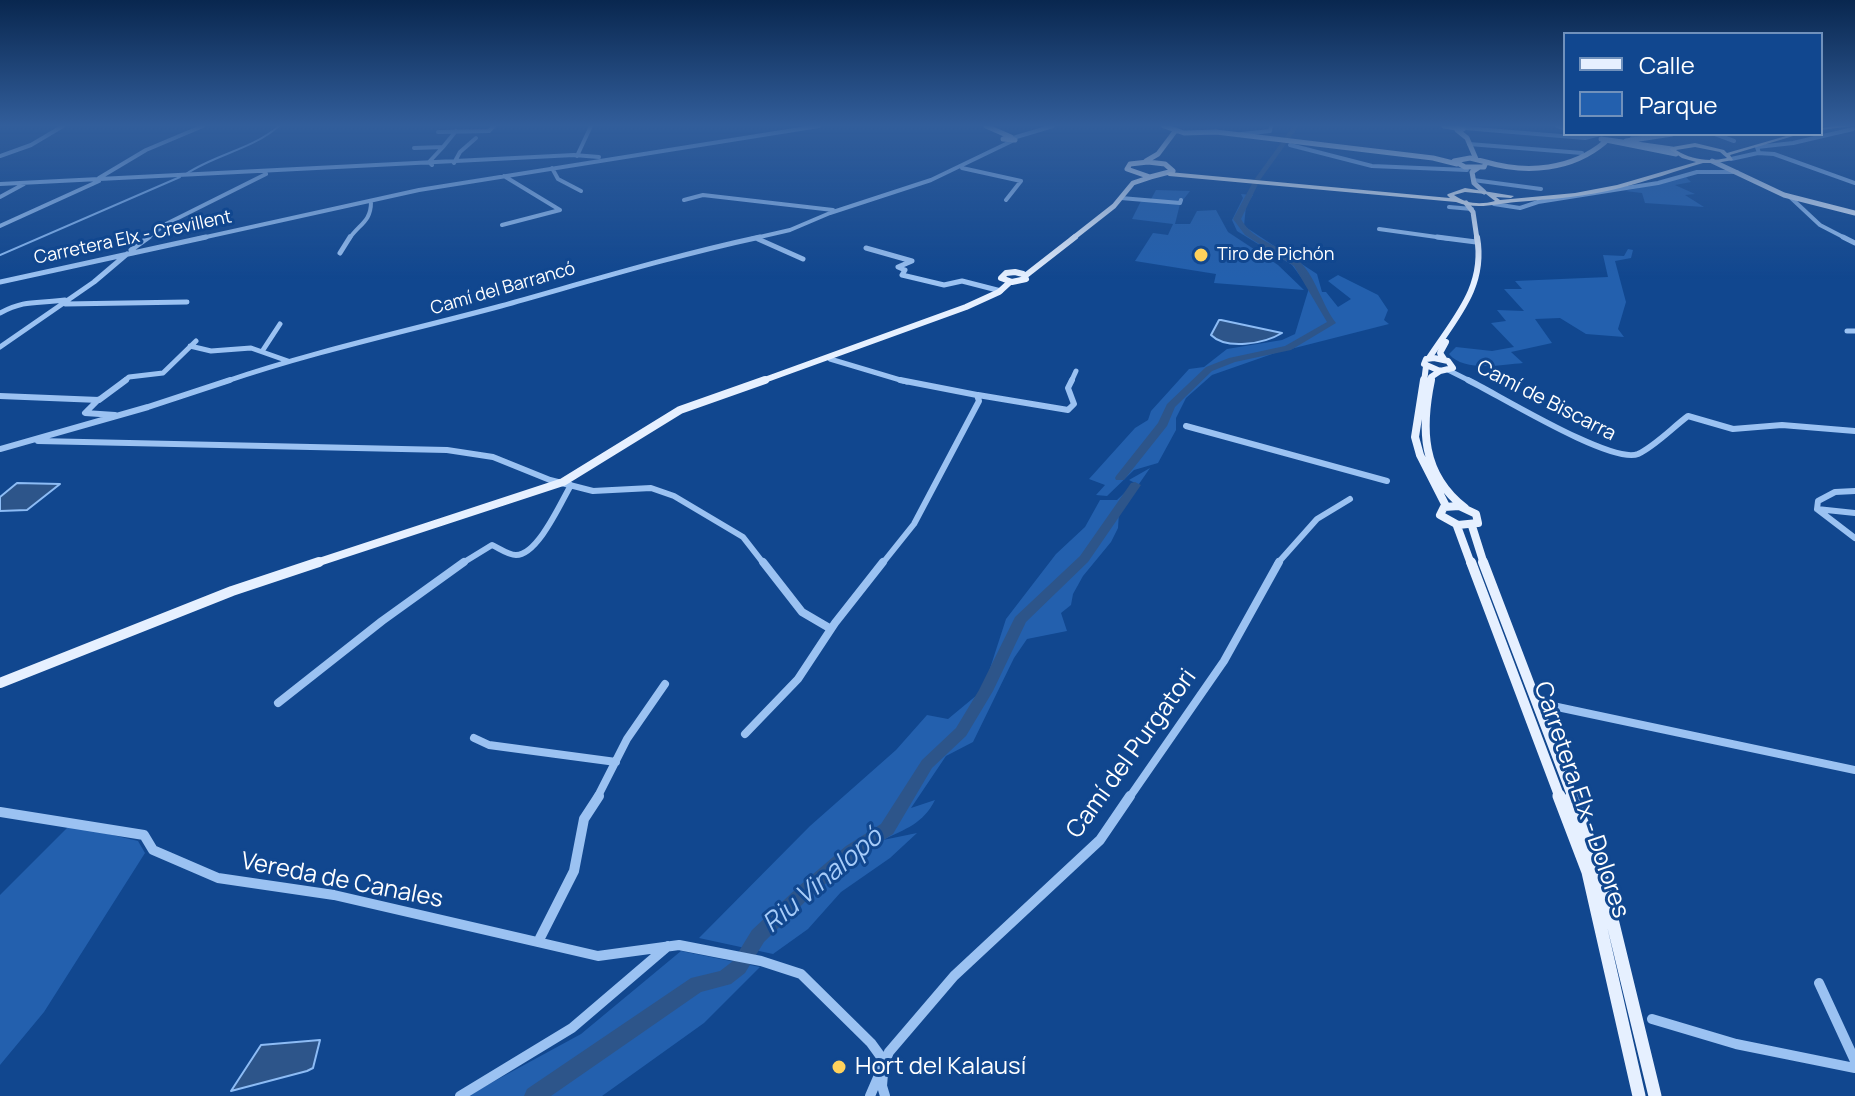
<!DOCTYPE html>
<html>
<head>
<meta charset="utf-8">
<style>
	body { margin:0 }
	#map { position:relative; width:1855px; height:1096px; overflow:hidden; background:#11478f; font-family:Manrope,sans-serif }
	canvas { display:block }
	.legend { position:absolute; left:1563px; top:32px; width:260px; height:104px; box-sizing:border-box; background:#11478f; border:2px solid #7091bc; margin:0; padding:10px 14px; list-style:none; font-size:24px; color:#fff }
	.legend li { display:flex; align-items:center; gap:16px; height:40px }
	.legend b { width:40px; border:2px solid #7091bc }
</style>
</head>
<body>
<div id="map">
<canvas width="1855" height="1096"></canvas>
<ul class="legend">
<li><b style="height:10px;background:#e6f0ff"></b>Calle</li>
<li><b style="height:22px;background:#2360ae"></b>Parque</li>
</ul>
</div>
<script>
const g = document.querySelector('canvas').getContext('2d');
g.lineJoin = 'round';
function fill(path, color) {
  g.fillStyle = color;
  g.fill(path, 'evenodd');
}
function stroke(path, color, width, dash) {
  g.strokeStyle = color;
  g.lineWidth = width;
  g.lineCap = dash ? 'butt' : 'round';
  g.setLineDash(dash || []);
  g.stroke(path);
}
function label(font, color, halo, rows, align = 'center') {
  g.font = font + ' Manrope,sans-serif';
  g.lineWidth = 6;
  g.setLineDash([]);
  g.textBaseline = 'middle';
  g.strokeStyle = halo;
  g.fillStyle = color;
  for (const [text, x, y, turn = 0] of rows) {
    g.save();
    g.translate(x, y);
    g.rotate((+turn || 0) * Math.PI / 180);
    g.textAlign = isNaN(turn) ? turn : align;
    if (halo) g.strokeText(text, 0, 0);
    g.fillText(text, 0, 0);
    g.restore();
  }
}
fill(new Path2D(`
	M1686,177L1691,182L1675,185L1695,194L1685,195L1704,207L1645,203L1642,193L1625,191Z
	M1156,190L1190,191L1180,204L1175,224H1190L1197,211L1216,210L1228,232L1278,265L1304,290L1214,283L1216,274L1135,261L1153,233L1168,235L1173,224L1132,219L1141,201H1150Z
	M1241,194L1253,195L1246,206L1244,226L1317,274L1322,292H1326L1338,307L1351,299L1328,281L1338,275L1378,295L1388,310L1384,320L1389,324L1275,353L1212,375L1186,398L1176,418V430L1158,463L1134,470L1107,496L1096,495L1105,485L1089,479L1135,428L1148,420L1151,411L1189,369L1204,367L1227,349L1282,340L1295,334L1309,288L1292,265L1237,231L1232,220L1243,198Z
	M1628,249L1633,250L1631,258L1615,261L1626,302L1618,329L1624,337L1586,334L1560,318L1535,319L1552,343L1511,352L1523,363C1502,365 1463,372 1449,354L1456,347L1492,351L1514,347L1491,323L1506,321L1497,310L1524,311L1504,289H1522L1515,281L1608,277L1603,255L1624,256Z
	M1150,468L1119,513L1118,528L1111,542L1083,576L1073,594L1071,605L1061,613L1067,631L1027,639L1014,658L973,742L946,756L911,808L935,800C923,824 905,829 883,840L917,833L890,858L841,892L808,929L773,954L699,938L810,826L896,750L927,715L948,719L983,690L1006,619L1056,554L1085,527L1100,500H1117L1135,483L1129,480Z
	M70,825L138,841L145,853L44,1012L0,1065V895Z
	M681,951L760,967L704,1023L602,1096H467L581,1034Z`), '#2360ae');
const water = new Path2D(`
	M1219,320H1221L1282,333C1264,344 1226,350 1211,335Z
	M17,483L60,484L27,510L0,511V497Z
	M320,1040L313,1068L307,1071L231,1091L261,1045Z`);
fill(water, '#2d558a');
stroke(water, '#8dbcf5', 2);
stroke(new Path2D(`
	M186,174C216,154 251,150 279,126
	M0,255L180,177`), '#8dbcf5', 2);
fill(new Path2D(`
	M1293,126H1299L1260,180L1241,219C1254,243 1283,245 1301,263C1317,280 1322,305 1336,323L1291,350L1235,362L1212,371L1175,407L1167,426L1124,480H1116L1115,478L1116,476L1158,423L1167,404L1206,367L1229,358L1285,346L1327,322L1294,266L1245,235L1233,219L1254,180Z
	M1135,482L1141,485L1088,562L1026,622L993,691L966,736L932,768L893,834L858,856L811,896L764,942L745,973L731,984L701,992L551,1096H524L527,1089L691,978L720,971L733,961L752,930L799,886L846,846L881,824L922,760L956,728L979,690L1015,617L1080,556L1131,483Z`), '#2d558a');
stroke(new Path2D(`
	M1557,126L1565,129
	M1464,128L1585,138L1600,134
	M438,132L489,131L494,126
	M1241,134L1270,131L1271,126
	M1715,134L1734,141
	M1013,138L1053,126
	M1632,138L1653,134
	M1469,144L1582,153
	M1290,145L1372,166L1467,170
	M414,148L443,147L456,131
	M1759,153L1757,147L1793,143L1853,129
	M0,156L31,145L63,126
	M577,156L591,126
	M1731,159L1758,153L1774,154L1855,183
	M454,163L460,152L476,138
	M432,165L429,162L443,147
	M552,168L558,179L581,191
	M962,168L1021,181L1006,200
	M99,178L146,150L203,126
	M1473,180L1541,189
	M0,184L574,155L599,157
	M0,197L24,184
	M1790,197L1820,225L1847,239
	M1121,198L1180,203L1181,200
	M684,200L703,195L833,210
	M1494,204L1520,208L1538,202L1658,183L1697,172H1737
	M1449,207L1472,209
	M502,225L560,210L504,176
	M0,226L99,181
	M1379,229L1451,239
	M146,239L166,224L266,174
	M197,239L419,190L819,126
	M349,239C359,224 371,222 371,202
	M751,239L790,230L830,213L931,180L1012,141`), '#9bc2f2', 4);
stroke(new Path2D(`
	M1437,237L1476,242
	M1843,237L1855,243
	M758,239L803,259
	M866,248L912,261L898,267L905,270L902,275L944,285L962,281L1001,291
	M131,250L149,237
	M340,253L350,237
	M0,282L206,237
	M65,304L187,302
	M0,313C26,299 37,304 65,300
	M1847,331H1855
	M190,346L211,351L251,348L288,361
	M0,347L94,282L127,254
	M263,350L280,324
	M830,359L907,382
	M1448,370L1472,382
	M123,382L129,377L163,373L196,341
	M224,382C315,351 408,331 501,306C587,282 672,256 760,237
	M1071,382L1076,371`), '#9bc2f2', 5);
stroke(new Path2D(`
	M1468,380C1497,394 1612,465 1638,454C1655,446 1672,428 1688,416L1733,429L1782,425L1855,431
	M978,395L1068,410L1074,404L1068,388L1072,380
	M0,396L99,400L126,380
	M98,400L85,413L115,415
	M1186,426L1387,481
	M38,441L447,450L493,457L550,480L593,491L651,488L674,496L743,537L764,564
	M0,449L148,407L230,380
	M1855,491L1835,492L1818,501L1817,509L1855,538
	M1817,509L1855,513
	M461,564L492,545C499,548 508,555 516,555C538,555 561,502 571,485
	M882,564L914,524L979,401L977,395L900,380
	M1277,564L1317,519L1350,499`), '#9bc2f2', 6);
stroke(new Path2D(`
	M763,562L802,612L831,629
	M278,703L382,621L464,562
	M1548,705L1855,770
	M745,734L798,679L835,623L883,562
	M474,738L489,745L616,762
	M597,798L627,739L665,684
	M1129,798L1224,661L1279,562`), '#9bc2f2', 8);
stroke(new Path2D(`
	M0,812L144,835L153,850L218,878L334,895L598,956L679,945L761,961L801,974L871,1043L884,1061L882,1086L885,1096
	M538,942L574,871L584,819L599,796
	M1819,983L1855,1061
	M1652,1019L1736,1044L1855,1068
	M460,1096L572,1028L668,946
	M870,1096L889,1052L954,976L1100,840L1130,796`), '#9bc2f2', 10);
stroke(new Path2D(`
	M986,126L1011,137
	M1164,126L1184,133L1216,132L1433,158L1457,164
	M1444,126L1463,129
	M1457,130L1467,138L1476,159
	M1007,137L1015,140L1003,139Z
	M1626,141L1672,134
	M1672,149L1601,139L1676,154
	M1470,158L1486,162L1484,167H1465L1454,161Z
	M1146,161L1158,154L1176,130
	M1712,161L1784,195L1855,213
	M1148,162L1165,164L1173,171L1150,177L1127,169L1130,164Z
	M1486,162C1527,174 1572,170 1605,142
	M1478,168L1472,172L1474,183L1484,192
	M1466,203L1473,212L1477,239
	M1072,239L1114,206L1133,183L1151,177`), '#e6f0ff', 5);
stroke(new Path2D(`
	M1015,272L1023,274L1026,279L1012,282L1001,278L1006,273Z
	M1025,276L1075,237
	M1429,358C1455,318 1486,287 1477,237
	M1434,358L1448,361L1453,368L1440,371L1424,364L1426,359Z
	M1444,359L1440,353L1446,342
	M759,382L966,307L999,292L1010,282
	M1424,382L1426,366
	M1430,382L1431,377L1440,371`), '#e6f0ff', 6);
stroke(new Path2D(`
	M1424,380L1415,437L1420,455L1446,506
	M1431,380C1421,428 1421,474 1465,508
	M1459,506L1476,514L1478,523L1458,525L1440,515L1444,507Z
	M1457,526L1471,564
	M1472,526L1484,564
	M313,564L563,482L680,410L765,380`), '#e6f0ff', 8);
stroke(new Path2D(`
	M1471,562L1560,798
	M1483,562L1573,798
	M0,683L232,591L319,562`), '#e6f0ff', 10);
stroke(new Path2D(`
	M1559,796L1588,872L1639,1096
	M1572,796L1600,870L1655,1096`), '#e6f0ff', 13);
fill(new Path2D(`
	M1835,126H1852L1821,130V128Z
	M1793,134H1800L1730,155L1733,160L1716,163H1703C1676,171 1648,181 1620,188C1586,197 1551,199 1516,202C1495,204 1477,210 1456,202L1169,176L1166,174L1169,172L1450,198L1447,195L1448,194L1465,188L1514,196L1511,198L1496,197L1500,200L1575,193L1617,185L1696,162L1682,158L1669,149L1672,147L1695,143L1724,150L1727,153ZM1695,147L1720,152L1727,158C1709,162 1692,160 1676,150ZM1465,192L1486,194L1495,201C1480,205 1467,204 1454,195Z`), '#fff');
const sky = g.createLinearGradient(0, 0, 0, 279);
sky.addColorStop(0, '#09274f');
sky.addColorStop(0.45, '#325e9b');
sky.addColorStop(1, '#325e9b00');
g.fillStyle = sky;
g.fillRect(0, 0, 1855, 279);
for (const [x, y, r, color] of [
	[1201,255,8,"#ffd25c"],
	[839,1067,8,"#ffd25c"]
]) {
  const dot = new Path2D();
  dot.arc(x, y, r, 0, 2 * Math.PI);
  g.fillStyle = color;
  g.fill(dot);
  stroke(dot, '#11478f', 3);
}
label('18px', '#fff', '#11478f', [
	["Carretera Elx - Crevillent",133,238,-12],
	["Camí del Barrancó",503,289,-16]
]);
label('18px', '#fff', '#11478f', [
	["Tiro de Pichón",1217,255]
], 'left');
label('20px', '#fff', '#11478f', [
	["Camí de Biscarra",1546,401,27]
]);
label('24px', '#fff', '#11478f', [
	["Camí del Purgatori",1132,754,-54],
	["Carretera Elx - Dolores",1581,800,71],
	["Vereda de Canales",342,881,11]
]);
label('24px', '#fff', '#11478f', [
	["Hort del Kalausí",855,1067]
], 'left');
label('italic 26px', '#a7ccf9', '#11478f', [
	["Riu Vinalopó",823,881,-40]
]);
</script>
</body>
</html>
